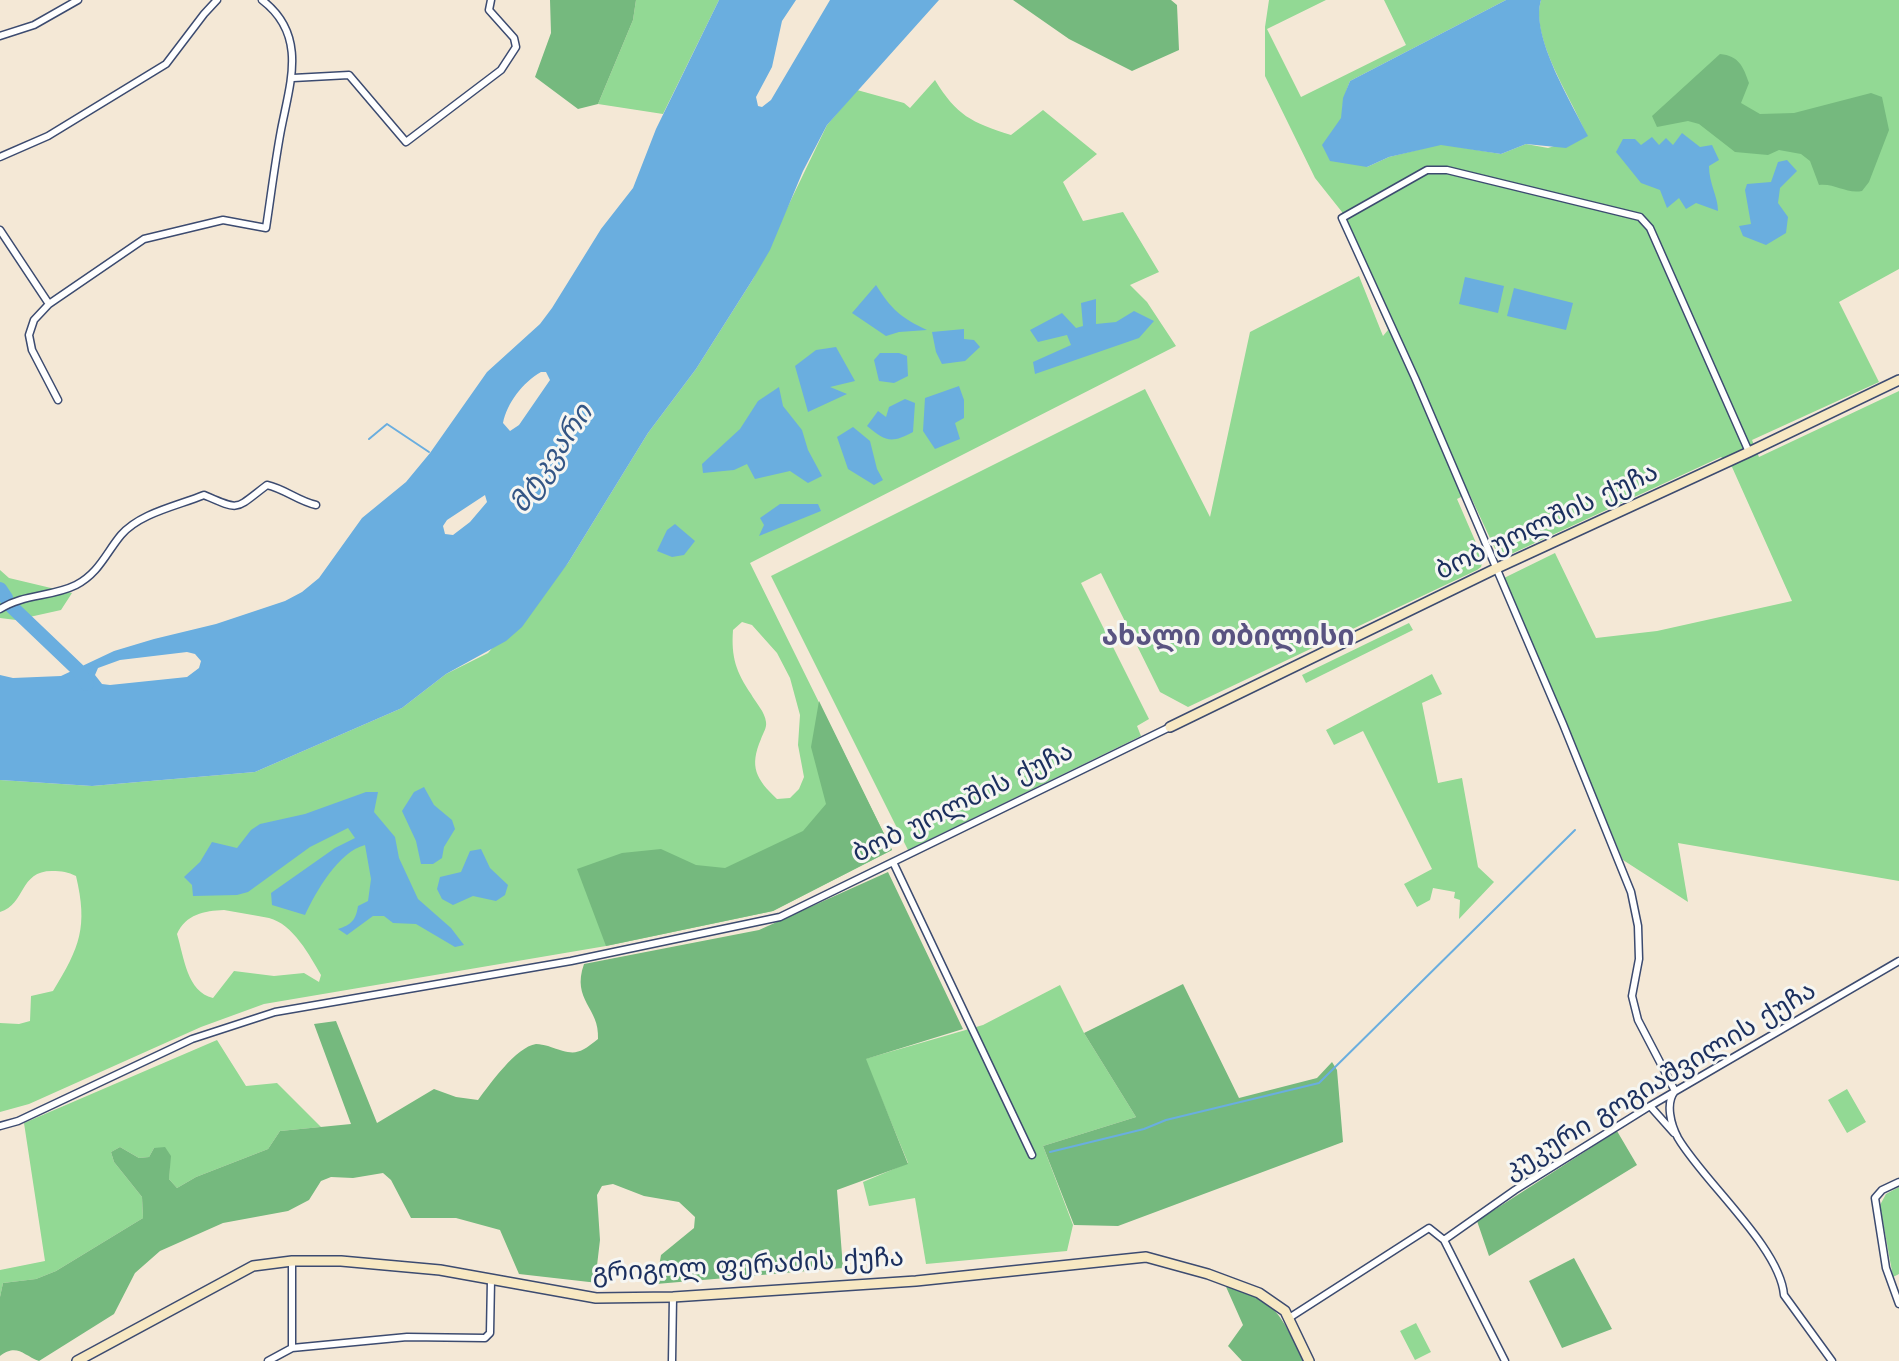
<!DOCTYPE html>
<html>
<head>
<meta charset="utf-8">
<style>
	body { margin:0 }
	canvas { display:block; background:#f4e8d6 }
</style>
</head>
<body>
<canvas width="1899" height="1361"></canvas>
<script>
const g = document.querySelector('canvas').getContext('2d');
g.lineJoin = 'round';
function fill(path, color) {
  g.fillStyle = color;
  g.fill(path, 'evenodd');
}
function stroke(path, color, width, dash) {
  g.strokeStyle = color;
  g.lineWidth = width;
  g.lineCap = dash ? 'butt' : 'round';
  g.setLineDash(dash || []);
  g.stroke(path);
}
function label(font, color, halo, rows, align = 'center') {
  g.font = font + ' "Comic Neue","Noto Sans Georgian",sans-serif';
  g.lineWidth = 6;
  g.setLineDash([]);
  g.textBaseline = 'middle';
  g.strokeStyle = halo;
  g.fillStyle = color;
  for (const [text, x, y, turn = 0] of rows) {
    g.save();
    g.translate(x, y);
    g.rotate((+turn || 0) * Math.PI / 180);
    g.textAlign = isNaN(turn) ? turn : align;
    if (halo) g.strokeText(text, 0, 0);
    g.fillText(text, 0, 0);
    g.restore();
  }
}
fill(new Path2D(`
	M636,0H719L663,114L598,104L633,20Z
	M1269,0H1326L1267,29L1301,97L1406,45L1384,0H1506L1350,81C1333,123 1347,131 1367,167L1389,157L1441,144L1501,154L1526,144L1548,148L1587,136C1574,102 1529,37 1541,0H1899V269L1839,302L1879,382L1752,440L1759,457L1899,391V881L1678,843L1688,902L1623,860L1504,578L1555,553L1596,638L1657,631L1792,601L1732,467L1721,457L1509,555L1496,551L1469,493L1457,499L1483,559L1481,567L1477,570L1188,707L1160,692L1101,573L1081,583L1149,719L1137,726L1141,736L908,850L771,576L1145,389L1210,517L1250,332L1359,276L1383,336L1388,330L1344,228L1342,212L1315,178L1265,76V27Z
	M935,80C957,116 971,122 1011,135L1043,110L1097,154L1063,182L1083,221L1123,212L1159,272L1130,285L1147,302L1176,346L750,563L892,850L773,911L606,946L264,1004L201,1027L29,1104L0,1112V1023L19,1024L30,1021L31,996L53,991C80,947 88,927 76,876C68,872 62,871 52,871C19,871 26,904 0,912V780L92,786L255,772L402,708L446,674L488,653L568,563L648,433L696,369L753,279L827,125L857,90L904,103L910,108ZM742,622L752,625L777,653L790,678L800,715L798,745L804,777L799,789L790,798L777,799C756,779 749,767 761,739C763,733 767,728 766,722C765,712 756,703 751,694C736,672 731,657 733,630ZM224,910C239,913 255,915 269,918C293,924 310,956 321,975L319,982L304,973L274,976L234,971L213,998C187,992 184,957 177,934C186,914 204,911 224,910Z
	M0,570L9,578L72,593L61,610L16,620L0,618Z
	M1409,623L1413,630L1306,683L1302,675Z
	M1432,674L1442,694L1422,703L1438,783L1462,778L1478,867L1494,882L1459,919L1460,900L1454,898L1455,892L1433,888L1430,900L1417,907L1404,884L1432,869L1363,731L1334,745L1326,730Z
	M1060,985L1084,1033L1136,1117L1043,1146L1073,1225L1067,1251L926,1264L915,1198L869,1206L863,1182L908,1163L865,1059L983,1025Z
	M217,1040L246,1086L277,1083L321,1127L280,1131L268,1149L196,1177L177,1188L169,1179L170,1156L154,1148L149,1157L139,1158L120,1147L111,1152L114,1162L142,1197L143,1218L56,1271L36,1279L3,1283L0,1297V1270L45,1261L24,1123Z
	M1847,1089L1866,1122L1847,1133L1828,1100Z
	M1899,1187V1274L1893,1277L1880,1205L1886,1194Z
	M1416,1323L1431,1352L1415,1360L1400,1331Z`), '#92d994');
fill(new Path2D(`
	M550,0H636L633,20L598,104L578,109L535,77L551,33Z
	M1013,0H1171L1177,5L1179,50L1132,71L1069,39Z
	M1720,54C1739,56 1743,66 1749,83L1741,103L1760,114L1794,113L1871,93L1882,97L1889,130L1869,182L1862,191C1846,194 1835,183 1819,185L1810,161L1801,154L1779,150L1768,155L1735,152L1699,124L1688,121L1657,127L1652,116Z
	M819,701L892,850L773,911L606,946L577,869L622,853L661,849L696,865L725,868L803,831L826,804L811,747Z
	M888,872L963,1029L866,1059L908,1164L837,1190L843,1268L656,1284L661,1255L694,1228L695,1217L679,1202L644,1196L613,1184L602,1186L597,1195L600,1240L596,1274L598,1283L519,1274L500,1230L456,1218H411L391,1180L383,1173L353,1178L331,1177L321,1181L309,1200L288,1211L223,1223L160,1251L135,1273L114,1314L39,1361C23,1355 17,1343 0,1356V1297L3,1283L36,1279L56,1271L143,1218L142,1197L114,1162L111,1152L120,1147L139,1158L149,1157L154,1148L165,1147L171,1156L169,1179L177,1188L196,1177L268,1149L280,1131L351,1124L314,1024L336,1021L377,1123L434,1089L456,1097L478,1100C490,1084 516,1047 536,1044C541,1044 543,1045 548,1046C574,1055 577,1056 598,1039C600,1007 571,1001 584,964L759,930Z
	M1183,984L1239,1098L1317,1078L1332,1062L1337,1070L1343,1142L1118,1226L1074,1225L1043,1146L1136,1117L1084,1033Z
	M1617,1131L1637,1165L1489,1256L1477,1221Z
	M1574,1258L1612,1329L1562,1348L1529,1281Z
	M1223,1280C1276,1305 1279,1308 1303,1361H1242L1228,1346L1243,1325Z`), '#75b97e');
fill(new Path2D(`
	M719,0H796L782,21L772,67L756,97L758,106L762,107L771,100L830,0H939L827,125L803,171L770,250L753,279L696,369L648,433L568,563L522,627L506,641L446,674L402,708L255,772L92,786L0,780V675L13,678L61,676L114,651L154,639L216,624L285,601L302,592L319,578L362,518L406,482L430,453L487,372L540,324L552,308L601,229L633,188L656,129ZM541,372H546L550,380L519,425L510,431L503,423C507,403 523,382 541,372ZM485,495L487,502L470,522L453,535L445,534L443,526L447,520ZM187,652L195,654L201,661L199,668L187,677L110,685L102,684L95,675L98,668L120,660Z
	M1506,0H1541C1530,36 1572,103 1588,136L1566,148L1526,144L1501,154L1441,145L1389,157L1367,167L1330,161L1322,145L1341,118L1343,98L1350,81Z
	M1682,133L1700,147L1712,145L1719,160L1709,166C1709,184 1718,196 1718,211L1696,203L1686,209L1679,198L1667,208L1660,190L1641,183L1616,152L1623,139H1635L1641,145L1652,137L1659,145L1666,138L1673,145Z
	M1787,160L1797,171L1780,188L1778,203L1788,217L1786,233L1766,245L1743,236L1739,226L1751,224L1745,190L1747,184L1771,182L1778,162Z
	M1465,277L1504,286L1498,313L1459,304Z
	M876,285C891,309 901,318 927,330L899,332L886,336L852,313Z
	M1514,288L1573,303L1566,330L1507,316Z
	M1096,299V324L1116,322L1134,311L1154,321L1139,338L1035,374L1033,362L1071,345L1067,335L1038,342L1030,330L1062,313L1076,328L1083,326L1081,303Z
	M964,329V339L974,340L980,347L965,361L942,364L936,352L932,332Z
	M836,347L855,381L830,387L847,394L808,412L795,366L816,350Z
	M880,353H899L907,356L908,376L894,383L879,381L874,360Z
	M959,386L964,400V418L955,423L960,439L935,449L923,431L925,398Z
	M779,387L783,406L802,430L808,450L822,476L808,483L790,471L755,479L747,464L734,470L703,473L702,464L740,429L758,401Z
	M905,399L915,403L913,432C891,444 885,441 867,426L878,411L886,417L889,407Z
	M853,427L870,441L877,469L883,480L874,485L848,469L837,437Z
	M780,504H818L821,511L759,536L764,525L760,518Z
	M675,524L695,541L684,555L672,557L657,551L667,530Z
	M424,787L434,805L452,820L455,829L444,847L442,858L433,864H421L416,841L402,811L414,792Z
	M366,792H378L374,812L395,837L399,858L418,899L451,928L464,945L455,947L416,924L393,923L384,916H373L347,935L338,929C351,925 356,920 358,906L368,901L371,879L365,845C338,852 316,892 305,915L272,905L271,893L335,848L355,838L348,828L310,847L248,892L237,895L193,896L192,885L184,877L200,862L212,842L237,848L251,830L260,824L305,814Z
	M481,849L490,868L508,885L505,895L496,901L473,896L453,905L442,899L437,889L440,877L461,872L470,851Z`), '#6aaedf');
stroke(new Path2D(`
	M369,439L387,424L429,452
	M1050,1152L1144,1129L1166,1120L1319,1083L1575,830`), '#6aaedf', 2);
stroke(new Path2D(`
	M0,589L6,598
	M12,607L77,669L87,684`), '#6aaedf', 14);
const street = new Path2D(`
	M0,36L34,25L78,0
	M293,78L349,75L406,142L501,70L516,47L514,38L489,10L491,0
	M0,157L48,136L166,64L204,14L217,0
	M0,230L49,304
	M58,400L32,350L29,335L34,320L49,304L144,239L223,220L266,228C271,195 275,162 281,130C290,83 308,35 262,0
	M1749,452L1650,228L1640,217L1447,170H1427L1342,218L1415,378L1563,724L1631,892L1638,926L1639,959L1632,996L1638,1020L1675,1091C1665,1103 1671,1125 1678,1138C1703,1181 1780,1247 1784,1295L1832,1361
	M0,609C23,594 52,597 76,585C99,573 106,553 121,535C140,513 177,506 204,495C241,511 234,510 267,485C285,489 298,501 316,505
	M893,862L1032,1155
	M1650,1106L1674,1133
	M0,1126L18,1121L192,1039L275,1012L571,961L780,917L1170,727
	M1899,1182L1882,1190L1875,1198L1886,1268L1899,1304
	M1444,1240L1515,1190L1650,1106L1899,961
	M1289,1318L1429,1228L1444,1240L1505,1361
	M292,1348L407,1337L485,1338L490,1333L491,1280
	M268,1361L292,1348V1261
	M672,1361L673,1297`);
const secondary = new Path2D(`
	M1170,727L1495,569L1749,452L1899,380
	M77,1361L253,1266L292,1261H341L440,1270L596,1298L673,1297L916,1281L1146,1257L1208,1274L1259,1293L1285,1311L1309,1361`);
stroke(street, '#3c4b70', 9);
stroke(secondary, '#3c4b70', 12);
stroke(street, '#fff', 6);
stroke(secondary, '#f7e8c3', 9);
label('26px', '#1b2f5e', '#f6f6f2', [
	["ბობ უოლშის ქუჩა",1547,522,-25],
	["ბობ უოლშის ქუჩა",963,803,-26],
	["კუკური გოგიაშვილის ქუჩა",1660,1081,-31],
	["გრიგოლ ფერაძის ქუჩა",748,1266,-3]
]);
label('italic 28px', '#335585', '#f6f6f2', [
	["მტკვარი",552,459,-56]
]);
label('bold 28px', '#595381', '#f6f6f2', [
	["ახალი თბილისი",1228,637]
]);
</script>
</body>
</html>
